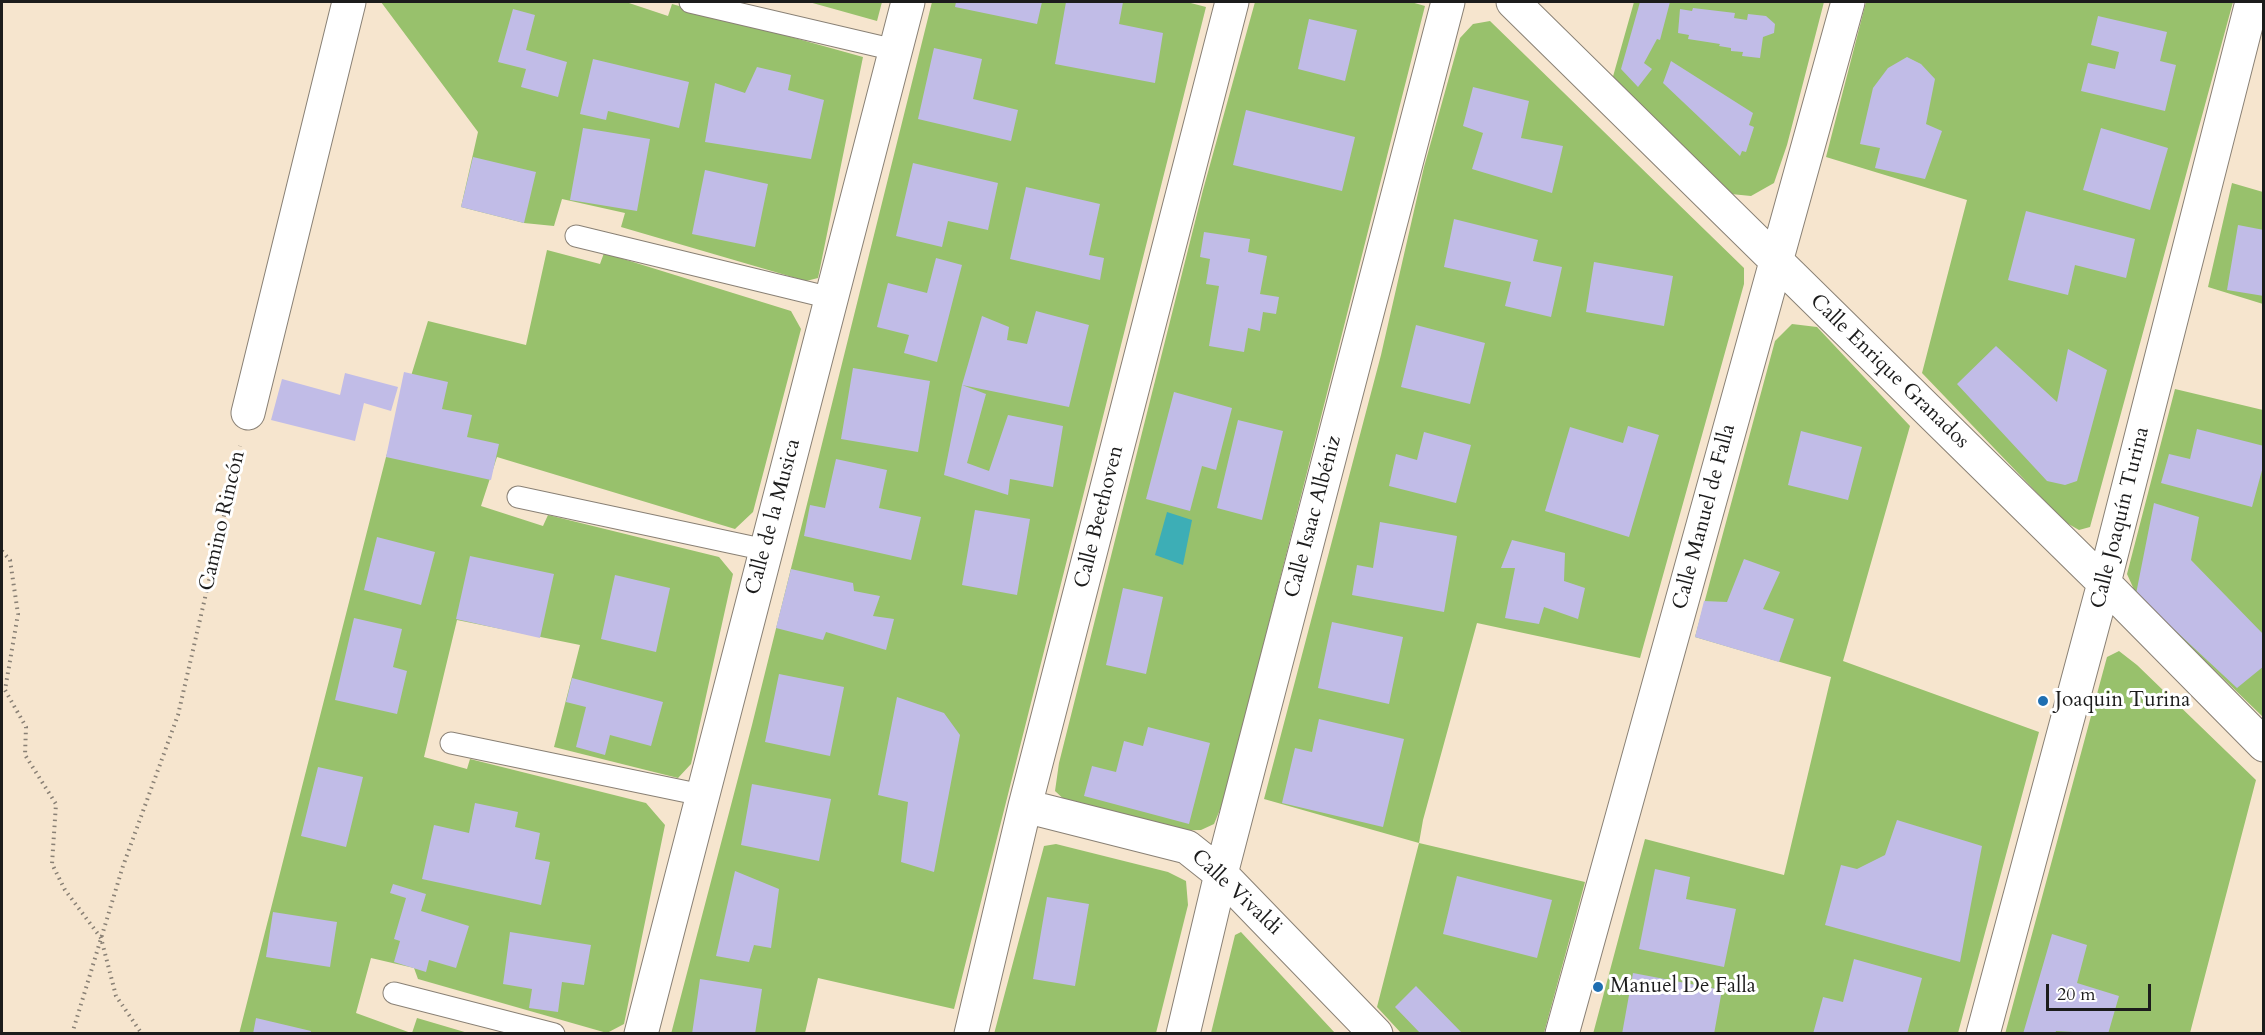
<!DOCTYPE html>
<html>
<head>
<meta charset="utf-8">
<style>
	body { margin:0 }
	#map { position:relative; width:2265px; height:1035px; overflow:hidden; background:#f6e5ce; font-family:Cardo,serif }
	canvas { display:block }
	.frame { position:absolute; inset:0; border:3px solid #1c1c1c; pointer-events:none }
	.scale { position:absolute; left:2046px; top:984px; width:105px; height:27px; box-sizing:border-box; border:3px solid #1c1c1c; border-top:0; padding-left:8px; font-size:18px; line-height:21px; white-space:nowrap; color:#1c1c1c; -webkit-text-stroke:4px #fff; paint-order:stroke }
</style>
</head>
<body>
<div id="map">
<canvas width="2265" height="1035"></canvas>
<div class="frame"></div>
<div class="scale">20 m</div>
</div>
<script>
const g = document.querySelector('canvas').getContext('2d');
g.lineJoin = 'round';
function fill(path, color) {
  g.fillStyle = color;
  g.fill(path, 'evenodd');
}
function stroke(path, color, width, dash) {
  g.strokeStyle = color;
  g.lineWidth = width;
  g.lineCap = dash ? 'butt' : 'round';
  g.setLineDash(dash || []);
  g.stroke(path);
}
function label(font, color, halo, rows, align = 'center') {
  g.font = font + ' Cardo,serif';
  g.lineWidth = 6;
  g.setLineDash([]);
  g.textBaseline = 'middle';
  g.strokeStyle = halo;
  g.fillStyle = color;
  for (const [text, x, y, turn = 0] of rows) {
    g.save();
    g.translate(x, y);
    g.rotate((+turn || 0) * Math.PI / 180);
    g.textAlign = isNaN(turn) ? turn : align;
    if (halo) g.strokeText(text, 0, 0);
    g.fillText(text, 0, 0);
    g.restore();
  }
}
fill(new Path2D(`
	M381,2H626L668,16L672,4L863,57L818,278L806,281L621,227L625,213L562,199L554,226L524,223L461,207L478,132Z
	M809,2H882L877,21Z
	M932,2H1187L1206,7L954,1009L818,978L805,1033L671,1034L752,725Z
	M1255,2H1411L1425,6L1224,800L1214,824L1201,830L1164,831L1068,803L1055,791L1059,763L1203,190Z
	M1634,2H1824L1787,145L1774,183L1751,196L1731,194L1612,80Z
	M1866,2H2233L2090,527L2079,530L2065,522L1922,373L1967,200L1826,157Z
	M1490,21L1744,268V284L1640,658L1477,623L1423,820L1419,843L1585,882L1544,1033H1401L1377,1007L1419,843L1264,799L1381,355L1424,167L1460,38L1473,24Z
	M2232,183L2263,192V304L2208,287Z
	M547,250L600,264L604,253L791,311L801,329L753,512L735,529L497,457L481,506L543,526L548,515L719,557L733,574L691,764L678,778L554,747L580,645L457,620L424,757L467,769L470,759L646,803L665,825L624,1024L607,1033L418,979L414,968L371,958L356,1013L411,1033L239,1034L386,457L428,321L526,345Z
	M1792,324L1817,327L1910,426L1843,661L2039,732L1958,1033L1593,1034L1645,839L1784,875L1831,677L1695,637L1775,341Z
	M2175,389L2263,410V717L2136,594L2127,574Z
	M2119,651L2137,665L2256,780L2190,1033L2005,1034L2107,657Z
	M1056,844L1168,872L1186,881L1188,905L1156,1033L994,1034L1044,846Z
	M1241,932L1335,1033H1211L1235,935Z
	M417,1018L468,1033H412Z`), '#98c16c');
fill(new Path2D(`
	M1167,512L1192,520L1183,565L1155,555Z`), '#3daeb6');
fill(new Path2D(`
	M956,2H1042L1037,24L955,7Z
	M1066,2H1123L1119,24L1163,33L1155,83L1055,64Z
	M1640,2H1670L1660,40L1657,39L1644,63L1652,69L1638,87L1621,69Z
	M1693,8L1735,13L1734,18L1747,20L1748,14L1766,16L1775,24L1774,33L1763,37L1760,58L1742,56L1743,52L1731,51V48L1719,46L1720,44L1688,39L1689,35L1678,33L1680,9L1692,11Z
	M513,9L535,15L526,50L567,62L558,97L521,87L526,69L498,62Z
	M2098,16L2167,32L2160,61L2176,65L2165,111L2081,91L2088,63L2115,69L2119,52L2091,45Z
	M1309,19L1357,30L1345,81L1298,69Z
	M934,48L982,59L973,99L1018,110L1011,141L918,119Z
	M1907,57L1921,64L1935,79L1926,124L1942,131L1925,179L1875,168L1880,148L1860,144L1873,88L1888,68Z
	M593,59L689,82L679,128L608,111L606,120L580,114Z
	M1671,61L1753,113L1749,125L1754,127L1746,152L1742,151L1740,156L1663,83Z
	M757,67L791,75L788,90L824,100L811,159L705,142L715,83L745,93Z
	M1473,87L1529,101L1521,138L1563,146L1552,193L1472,169L1483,133L1463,126Z
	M1246,110L1355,137L1342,191L1233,165Z
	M583,128L650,139L637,211L570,200Z
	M2101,128L2168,148L2150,210L2083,190Z
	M473,157L536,172L524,223L461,207Z
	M913,163L998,183L988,230L948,221L942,247L896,236Z
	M705,170L768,184L755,247L692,234Z
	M1026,187L1100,204L1089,255L1104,258L1100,280L1010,259Z
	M2026,211L2135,239L2126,278L2075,265L2068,295L2008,280Z
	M1454,219L1538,240L1533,261L1562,267L1551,317L1505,306L1511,282L1444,267Z
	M2238,225L2264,230V296L2227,290Z
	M1204,232L1250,239L1248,252L1267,256L1260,294L1279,297L1276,314L1263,312L1260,331L1248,328L1244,352L1209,346L1219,286L1206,284L1210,259L1200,257Z
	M936,258L962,265L937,362L904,353L909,335L877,327L888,283L927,293Z
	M1594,262L1673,276L1664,326L1586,312Z
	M1036,311L1089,325L1069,407L962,385L982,316L1009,327L1007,340L1027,344Z
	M1416,325L1485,343L1470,404L1401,387Z
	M1996,346L2057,402L2068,349L2107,370L2077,481L2065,485L2047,481L1957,384Z
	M853,368L930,381L918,452L841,439Z
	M404,372L448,382L442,409L472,415L467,437L499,444L491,480L386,457Z
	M345,373L398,387L391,411L364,403L355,441L271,420L282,379L340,395Z
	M962,385L986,394L967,463L989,471L1008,415L1063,426L1053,487L1010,479L1008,495L944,475Z
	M1174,392L1232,408L1216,470L1202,466L1190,511L1146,499Z
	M1238,420L1283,431L1262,520L1217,508Z
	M1628,426L1659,435L1629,537L1545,511L1570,427L1623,443Z
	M2197,429L2264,446V463L2252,507L2161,483L2169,454L2190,459Z
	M1801,431L1862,447L1848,500L1788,485Z
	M1424,432L1471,445L1456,503L1389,486L1396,454L1417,460Z
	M836,459L887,470L879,508L921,517L911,560L804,536L810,505L825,508Z
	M2154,503L2199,517L2191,560L2264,635V666L2237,688L2136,594Z
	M975,510L1030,519L1017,595L962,585Z
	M1380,522L1457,536L1444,612L1352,595L1357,565L1373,568Z
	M377,537L435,552L421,605L364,590Z
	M1512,540L1565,553L1564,581L1585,588L1578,619L1544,607L1539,624L1505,618L1515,568H1501Z
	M470,556L554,574L540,638L456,619Z
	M1744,559L1780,572L1763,609L1794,619L1779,662L1695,637L1704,601L1727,602Z
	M791,569L853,583L854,591L880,596L873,616L894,619L886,650L826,632L823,640L776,628Z
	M615,575L670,588L656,652L601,639Z
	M1123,588L1163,597L1146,674L1106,665Z
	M354,618L402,629L393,667L407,671L397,714L335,700Z
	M1332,622L1403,637L1389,704L1318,688Z
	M779,674L844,687L830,756L765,742Z
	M572,678L663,702L651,746L610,735L605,755L576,747L586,707L566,702Z
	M897,697L944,713L960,735L934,872L901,862L908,802L878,795Z
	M1319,719L1404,739L1383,827L1282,803L1295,748L1312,752Z
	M1148,727L1210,743L1189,824L1084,796L1092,766L1116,772L1124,741L1143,746Z
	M318,767L363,777L346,847L301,836Z
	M752,784L831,799L819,861L741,845Z
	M475,803L518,812L515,827L540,833L535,859L550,862L541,905L422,879L434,825L469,833Z
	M1897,820L1982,846L1960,962L1825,925L1841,865L1857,869L1885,855Z
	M1655,869L1690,877L1686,899L1736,909L1724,967L1639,949Z
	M735,871L779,889L771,948L754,945L749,962L716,956Z
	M1457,876L1552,900L1537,958L1443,934Z
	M393,884L426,894L421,911L469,926L456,968L429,960L426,972L394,962L400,941L394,939L406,898L390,893Z
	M1047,897L1089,904L1075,986L1033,979Z
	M273,912L337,922L330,967L266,957Z
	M510,932L591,945L584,985L562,982L558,1012L529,1008L532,989L503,984Z
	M2052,934L2087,945L2077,983L2119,996L2108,1034L2056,1031L2055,1034H2023Z
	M1854,959L1922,978L1907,1034H1813L1823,997L1843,1002Z
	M1633,973L1722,990L1714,1034H1622Z
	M700,979L762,989L755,1034H692Z
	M1416,986L1463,1034H1421L1395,1007Z
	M256,1018L311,1031L310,1034H253Z`), '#c1bce7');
const service = new Path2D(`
	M690,2L895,50
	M576,236L831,298
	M518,497L766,550
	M451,743L702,795
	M394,993L554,1034`);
const minor = new Path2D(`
	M1513,2L2104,583L2264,745
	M248,413L349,2
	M1025,806L1187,847L1221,874L1376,1034
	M641,1034L908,2
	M971,1034L1025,806L1232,2
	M1183,1034L1221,874L1448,2
	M1562,1034L1848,2
	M1983,1034L2104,583L2252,2`);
stroke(service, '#898075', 23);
stroke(minor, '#898075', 35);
stroke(new Path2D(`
	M2,551L10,560L18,614L5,690L26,727L25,755L56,804L52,864L65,890L101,938L116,996L142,1034
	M72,1034L123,866L178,715L240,446`), '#898075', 4, [1.5, 4.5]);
stroke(service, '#fff', 21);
stroke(minor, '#fff', 33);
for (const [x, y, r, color] of [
	[2043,701,6,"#1f6fb2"],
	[1598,987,6,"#1f6fb2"]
]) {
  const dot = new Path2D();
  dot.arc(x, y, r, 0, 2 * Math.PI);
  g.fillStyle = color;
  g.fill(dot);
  stroke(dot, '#fff', 2);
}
label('21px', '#1c1c1c', '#fff', [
	["Calle Enrique Granados",1889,372,44],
	["Calle de la Musica",774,517,-75],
	["Calle Beethoven",1100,517,-76],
	["Calle Isaac Albéniz",1314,517,-75],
	["Calle Manuel de Falla",1705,517,-75],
	["Calle Joaquín Turina",2121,518,-76],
	["Camino Rincón",223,521,-77],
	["Calle Vivaldi",1236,893,43]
]);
label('21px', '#1c1c1c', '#fff', [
	["Joaquin Turina",2055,701],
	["Manuel De Falla",1610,987]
], 'left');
</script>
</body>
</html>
